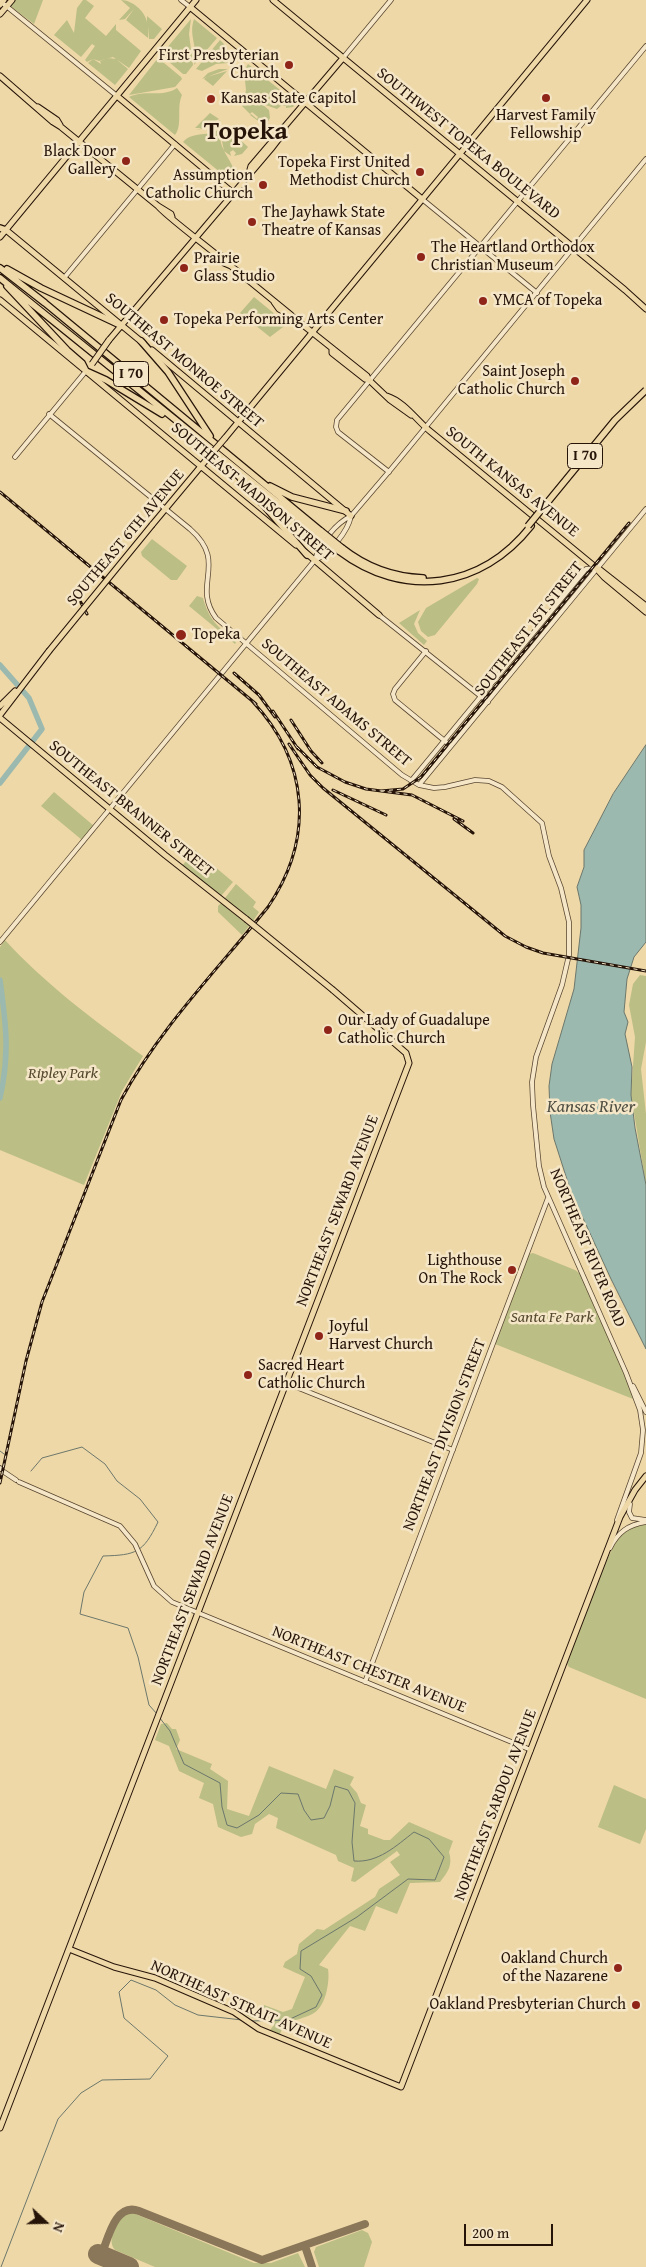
<!DOCTYPE html>
<html>
<head>
<meta charset="utf-8">
<style>
	body { margin:0 }
	#map { position:relative; width:646px; height:2267px; overflow:hidden; background:#eed8a7; font-family:"Gentium Book Plus",serif }
	canvas { display:block }
	.north { position:absolute; left:20px; top:2197px; width:50px; height:50px; -webkit-text-stroke:4px #f4e6c6; paint-order:stroke; rotate:111deg; font-size:14px; font-weight:700; line-height:20px; text-align:center; color:#261409 }
	.north::after { content:''; display:block; margin:auto; width:18px; height:22px; background:#261409; clip-path:polygon(50% 0,100% 100%,50% 72%,0 100%) }
	.scale { position:absolute; left:464px; top:2224px; width:89px; height:22px; box-sizing:border-box; border:2px solid #261409; border-top:0; padding-left:6px; font-size:15px; line-height:18px; white-space:nowrap; color:#261409; -webkit-text-stroke:4px #f4e6c6; paint-order:stroke }
</style>
</head>
<body>
<div id="map">
<canvas width="646" height="2267"></canvas>
<div class="north">N</div>
<div class="scale">200 m</div>
</div>
<script>
const g = document.querySelector('canvas').getContext('2d');
g.lineJoin = 'round';
function fill(path, color) {
  g.fillStyle = color;
  g.fill(path, 'evenodd');
}
function stroke(path, color, width, dash) {
  g.strokeStyle = color;
  g.lineWidth = width;
  g.lineCap = dash ? 'butt' : 'round';
  g.setLineDash(dash || []);
  g.stroke(path);
}
function label(font, color, halo, rows, align = 'center') {
  g.font = font + ' "Gentium Book Plus",serif';
  g.lineWidth = 5;
  g.setLineDash([]);
  g.textBaseline = 'middle';
  g.strokeStyle = halo;
  g.fillStyle = color;
  for (const [text, x, y, turn = 0] of rows) {
    g.save();
    g.translate(x, y);
    g.rotate((+turn || 0) * Math.PI / 180);
    g.textAlign = isNaN(turn) ? turn : align;
    if (halo) g.strokeText(text, 0, 0);
    g.fillText(text, 0, 0);
    g.restore();
  }
}
fill(new Path2D(`
	M14,0H43L34,24L10,6Z
	M83,0H86L94,6L85,18L106,36L116,24V30L141,51L129,68L113,57L99,61L93,59L87,62L85,60L95,46L92,44L81,57L54,35L67,20L74,33L77,8Z
	M121,0C132,0 145,11 147,22V16L162,29L154,39H149L148,26V38L126,20L134,9L125,19L119,20L130,8Z
	M191,19L189,34L193,65L186,74H183L161,55Z
	M194,19L217,38L194,65C199,48 188,36 194,19Z
	M220,40L225,45L228,63L216,64L202,71L196,69Z
	M109,58L116,59L128,69L115,85L88,63L93,59L101,64L100,61Z
	M158,58L181,77L182,79L175,87L129,95Z
	M248,64L296,103L293,107L286,108V106L282,105L277,109L257,102L242,106L246,90L244,71Z
	M219,69H228L207,77L227,71L213,86L204,79L207,77L202,79L208,73Z
	M177,88L182,95C176,108 183,125 175,135L129,97C146,89 162,98 177,88Z
	M252,104L263,105L269,110L270,118L265,126L250,115L251,114L257,119L258,117L252,112L250,114L242,106Z
	M210,113L219,119L203,127L221,120L211,127L196,130L202,128H195Z
	M221,128H223C211,149 244,166 231,181L183,142C194,130 209,138 221,128Z
	M224,128L233,134L232,137L238,142L239,141L234,134L248,147L242,154L234,156L236,153L233,150L230,152L231,156L224,151L221,136Z
	M254,297L287,324L270,337L240,313Z
	M152,539L187,566L177,580H171L142,556L141,552Z
	M477,578L479,579L477,584L435,635L428,637L421,631L418,622L426,608Z
	M197,596L203,598C209,620 218,627 236,642L235,644L189,606Z
	M420,610L414,624L418,633L427,641L424,645L399,623Z
	M54,792L94,826L82,840L41,806Z
	M195,850L233,882L221,896L182,866Z
	M236,884L256,902L253,907L259,912L253,921L225,898Z
	M221,903L249,926L242,935L218,912V906Z
	M5,940C45,984 95,1021 143,1056L122,1091L84,1185L0,1150V947Z
	M640,975L646,976V1042L641,1069L646,1114V1185L631,1095L635,1037L629,1005L633,984Z
	M533,1253L575,1270L582,1275L625,1373L633,1399L495,1344L529,1254Z
	M646,1524V1699L569,1667L567,1664C572,1644 609,1547 621,1535C629,1528 636,1525 646,1524Z
	M167,1723L172,1729H176L180,1740L176,1749L212,1764L210,1769L228,1781L227,1809L249,1816L269,1766L326,1789L334,1769L354,1777L350,1785L357,1793L361,1803L366,1805L360,1826L368,1829V1834L384,1840H390L409,1822L453,1841L449,1852C453,1865 448,1872 440,1882L410,1883L397,1914L376,1906L365,1931L350,1926L319,1965L328,1969C330,1981 326,2006 314,2013C306,2018 294,2020 284,2024L280,2034L270,2030L274,2025C267,2018 254,2020 246,2015V2011L259,2016L264,2005L283,2012L292,2009L305,1977L283,1967L285,1962L297,1954L299,1944L317,1929L324,1930L375,1897L379,1889L400,1875L390,1862L400,1855L397,1851L355,1882L351,1881L354,1868L338,1861L336,1855L276,1828L278,1818L269,1814L255,1824L252,1834L241,1837L218,1827L213,1804L199,1798L204,1783L179,1771L169,1746L155,1740L161,1724Z
	M614,1785L646,1799V1829L640,1844L598,1827Z
	M133,2213L254,2263H271L298,2253L305,2267H155L115,2250C105,2239 119,2213 133,2213Z
	M362,2230L368,2233L372,2242L364,2267H319L314,2252L316,2247Z`), '#bbbe85');
const water = new Path2D(`
	M646,745V942L634,957L627,979L624,1012L628,1022L625,1034L632,1067L631,1095L635,1128L646,1185V1349L611,1279L571,1192L554,1139L550,1112L549,1086L552,1064L574,989L581,928V905L577,887L584,867V850L613,794Z`);
fill(water, '#9bb9ae');
stroke(water, '#6c776c', 1);
stroke(new Path2D(`
	M0,1451L4,1454
	M31,1471L42,1458L82,1447L105,1464L117,1481L140,1499L158,1522C143,1553 136,1555 103,1556L84,1592L80,1614L128,1628L138,1657L149,1705L157,1714
	M159,1717L170,1731L184,1764L220,1783L222,1807L227,1825L237,1828L259,1815L281,1793L298,1794L304,1810L311,1820L324,1818L330,1806L335,1786L348,1790L355,1803L352,1842L354,1861C378,1863 396,1846 414,1832L429,1839L444,1857L435,1880L408,1879L357,1917L301,1951L300,1969L311,1976L322,1995L316,2007L288,2020L251,2021
	M1,2267L58,2119L81,2093L102,2080L150,2079L168,2056L124,2018L119,1992L131,1980L156,1990L175,2005L198,2015L242,2020`), '#6c776c', 1);
stroke(new Path2D(`
	M0,665L29,698L42,729L0,783
	M0,980C6,1024 10,1054 0,1098`), '#9bb9ae', 5.5);
stroke(new Path2D(`
	M305,2246L312,2267
	M101,2256C108,2239 115,2202 139,2211L262,2260L365,2224`), '#8a7658', 8);
stroke(new Path2D(`
	M98,2254L129,2267`), '#8a7658', 20);
const minor = new Path2D(`
	M181,0L190,7
	M0,1L117,96
	M343,58L391,0
	M422,199L537,293
	M64,278L175,144
	M49,414L190,529C229,563 191,584 216,618L402,775L419,785L434,788L445,787L475,780L489,781L502,787L542,823L549,856L561,888L569,922V955L562,985L536,1057L532,1082L533,1105L539,1166L544,1187L626,1373L640,1410L643,1430L641,1453L617,1520
	M15,457L86,371
	M389,472L338,432L336,427L337,420L646,46
	M315,560C330,554 348,531 351,516
	M379,615L488,702
	M426,651L395,689L393,694L395,700L451,746
	M411,781L586,569L596,568
	M419,785L646,509
	M0,942L315,560C319,544 336,523 351,516L392,468L646,159
	M286,1383L453,1450
	M633,1386L646,1412
	M0,1468L1,1469
	M4,1472L16,1480
	M19,1482L120,1526L135,1544L154,1586L172,1602L531,1750
	M630,1504L629,1512L632,1518L646,1520
	M610,1548C618,1532 628,1525 646,1522
	M365,1682L548,1198`);
const major = new Path2D(`
	M273,0L625,290L646,309
	M0,5L4,0
	M190,7L422,199
	M0,14L12,0
	M0,76L53,122L61,127L158,206L171,214L172,217
	M117,96L233,193
	M38,107L57,120L60,125
	M249,173L251,166L343,58
	M158,206C160,211 210,249 218,256H222L231,266L291,315
	M6,230L143,343
	M0,237L196,0
	M218,256L224,263L231,266
	M0,300L296,545
	M274,302L279,309L293,317L367,376L369,380L390,400L411,415
	M109,340L271,149L281,136L285,127
	M332,349V353L365,379L369,380
	M152,350L351,516
	M387,396C405,402 417,421 431,432C485,477 540,521 594,566L604,577L646,612
	M225,438L587,0
	M152,525L207,459
	M305,552L379,615
	M599,569L646,606
	M0,706L15,691
	M0,715L49,651
	M0,718L165,855L246,919
	M69,1949L114,1967L155,1978L234,2012L259,2029L401,2087L620,1517L635,1490L646,1476
	M0,2128L409,1063L406,1053L333,990`);
const highway = new Path2D(`
	M0,228L6,230
	M0,268L45,303L321,531
	M7,269L41,288L122,326
	M0,278L318,535
	M7,286L67,350L82,363L86,371L106,380L162,414
	M141,341L168,372L210,436
	M234,471L307,555
	M270,486L292,497L346,511
	M342,548C366,567 392,577 423,578
	M339,551C404,600 481,589 531,526`);
stroke(minor, '#584530', 5.5);
stroke(major, '#261409', 7);
stroke(highway, '#261409', 8);
stroke(minor, '#f4e6c6', 4);
stroke(major, '#eed8a7', 5);
stroke(highway, '#eed8a7', 5.5);
const rail = new Path2D(`
	M0,492L256,704
	M78,597L87,614
	M234,673L259,695L275,717
	M273,711L298,749
	M291,720L311,751L322,763
	M289,744L310,775L323,788L505,936L526,947L543,953L646,971
	M297,747L317,767L345,782L366,789L412,795L463,821
	M333,790L386,815
	M381,791L403,789L421,777L629,523
	M454,819L473,833
	M0,1483L26,1361L42,1302L121,1100C159,1029 217,970 268,907C315,838 309,761 252,701`);
stroke(rail, '#261409', 3);
stroke(rail, '#f4e6c6', 1, [4]);
const majorBridge = new Path2D(`
	M92,364L109,340
	M207,459L225,438
	M49,651L152,525
	M246,919L333,990`);
const highwayBridge = new Path2D(`
	M528,526L615,420L646,390
	M321,531L342,548
	M318,535L339,551`);
stroke(majorBridge, '#261409', 7, []);
stroke(highwayBridge, '#261409', 8, []);
stroke(majorBridge, '#eed8a7', 5);
stroke(highwayBridge, '#eed8a7', 5.5);
for (const [x, y, r, color] of [
	[289,65,5,"#8f2418"],
	[546,98,5,"#8f2418"],
	[211,99,5,"#8f2418"],
	[126,161,5,"#8f2418"],
	[420,172,5,"#8f2418"],
	[263,185,5,"#8f2418"],
	[252,222,5,"#8f2418"],
	[421,257,5,"#8f2418"],
	[184,268,5,"#8f2418"],
	[483,301,5,"#8f2418"],
	[164,320,5,"#8f2418"],
	[575,381,5,"#8f2418"],
	[181,635,6,"#8f2418"],
	[328,1030,5,"#8f2418"],
	[512,1270,5,"#8f2418"],
	[319,1336,5,"#8f2418"],
	[248,1375,5,"#8f2418"],
	[618,1968,5,"#8f2418"],
	[636,2005,5,"#8f2418"]
]) {
  const dot = new Path2D();
  dot.arc(x, y, r, 0, 2 * Math.PI);
  g.fillStyle = color;
  g.fill(dot);
  stroke(dot, '#f4e6c6', 2);
}
for (const [x, y, w] of [
	[131,374,35],
	[585,456,35]
]) {
  const box = new Path2D();
  box.roundRect(x - w / 2, y - 12.5, w, 25, 4);
  g.fillStyle = '#f4e6c6';
  g.fill(box);
  stroke(box, '#261409', 1);
}
label('bold 15px', '#261409', null, [
	["I 70",131,374],
	["I 70",585,456]
]);
label('16px', '#261409', '#f4e6c6', [
	["First Presbyterian",279,56,"right"],
	["Church",279,74,"right"],
	["Kansas State Capitol",221,99],
	["Harvest Family",546,116,"center"],
	["Fellowship",546,134,"center"],
	["Black Door",116,152,"right"],
	["Gallery",116,170,"right"],
	["Topeka First United",410,163,"right"],
	["Methodist Church",410,181,"right"],
	["Assumption",253,176,"right"],
	["Catholic Church",253,194,"right"],
	["The Jayhawk State",262,213],
	["Theatre of Kansas",262,231],
	["The Heartland Orthodox",431,248],
	["Christian Museum",431,266],
	["Prairie",194,259],
	["Glass Studio",194,277],
	["YMCA of Topeka",493,301],
	["Topeka Performing Arts Center",174,320],
	["Saint Joseph",565,372,"right"],
	["Catholic Church",565,390,"right"],
	["Topeka",192,635],
	["Our Lady of Guadalupe",338,1021],
	["Catholic Church",338,1039],
	["Lighthouse",502,1261,"right"],
	["On The Rock",502,1279,"right"],
	["Joyful",329,1327],
	["Harvest Church",329,1345],
	["Sacred Heart",258,1366],
	["Catholic Church",258,1384],
	["Oakland Church",608,1959,"right"],
	["of the Nazarene",608,1977,"right"],
	["Oakland Presbyterian Church",626,2005,"right"]
], 'left');
label('16px', '#261409', '#f4e6c6', [
	["SOUTHWEST TOPEKA BOULEVARD",468,144,39],
	["SOUTHEAST MONROE STREET",184,361,40],
	["SOUTH KANSAS AVENUE",512,482,39],
	["SOUTHEAST MADISON STREET",252,492,40],
	["SOUTHEAST 6TH AVENUE",126,538,-50],
	["SOUTHEAST 1ST STREET",529,629,-52],
	["SOUTHEAST ADAMS STREET",336,703,40],
	["SOUTHEAST BRANNER STREET",131,809,39],
	["NORTHEAST SEWARD AVENUE",338,1211,-69],
	["NORTHEAST RIVER ROAD",587,1248,67],
	["NORTHEAST DIVISION STREET",445,1435,-69],
	["NORTHEAST SEWARD AVENUE",193,1590,-69],
	["NORTHEAST CHESTER AVENUE",369,1670,22],
	["NORTHEAST SARDOU AVENUE",496,1805,-69],
	["NORTHEAST STRAIT AVENUE",241,2005,24]
]);
label('italic 16px', '#53472e', '#f4e6c6', [
	["Ripley Park",63,1074],
	["Santa Fe Park",552,1318]
]);
label('italic 18px', '#4f4e43', '#f4e6c6', [
	["Kansas River",591,1107]
]);
label('bold 26px', '#261409', '#f4e6c6', [
	["Topeka",246,132]
]);
</script>
</body>
</html>
